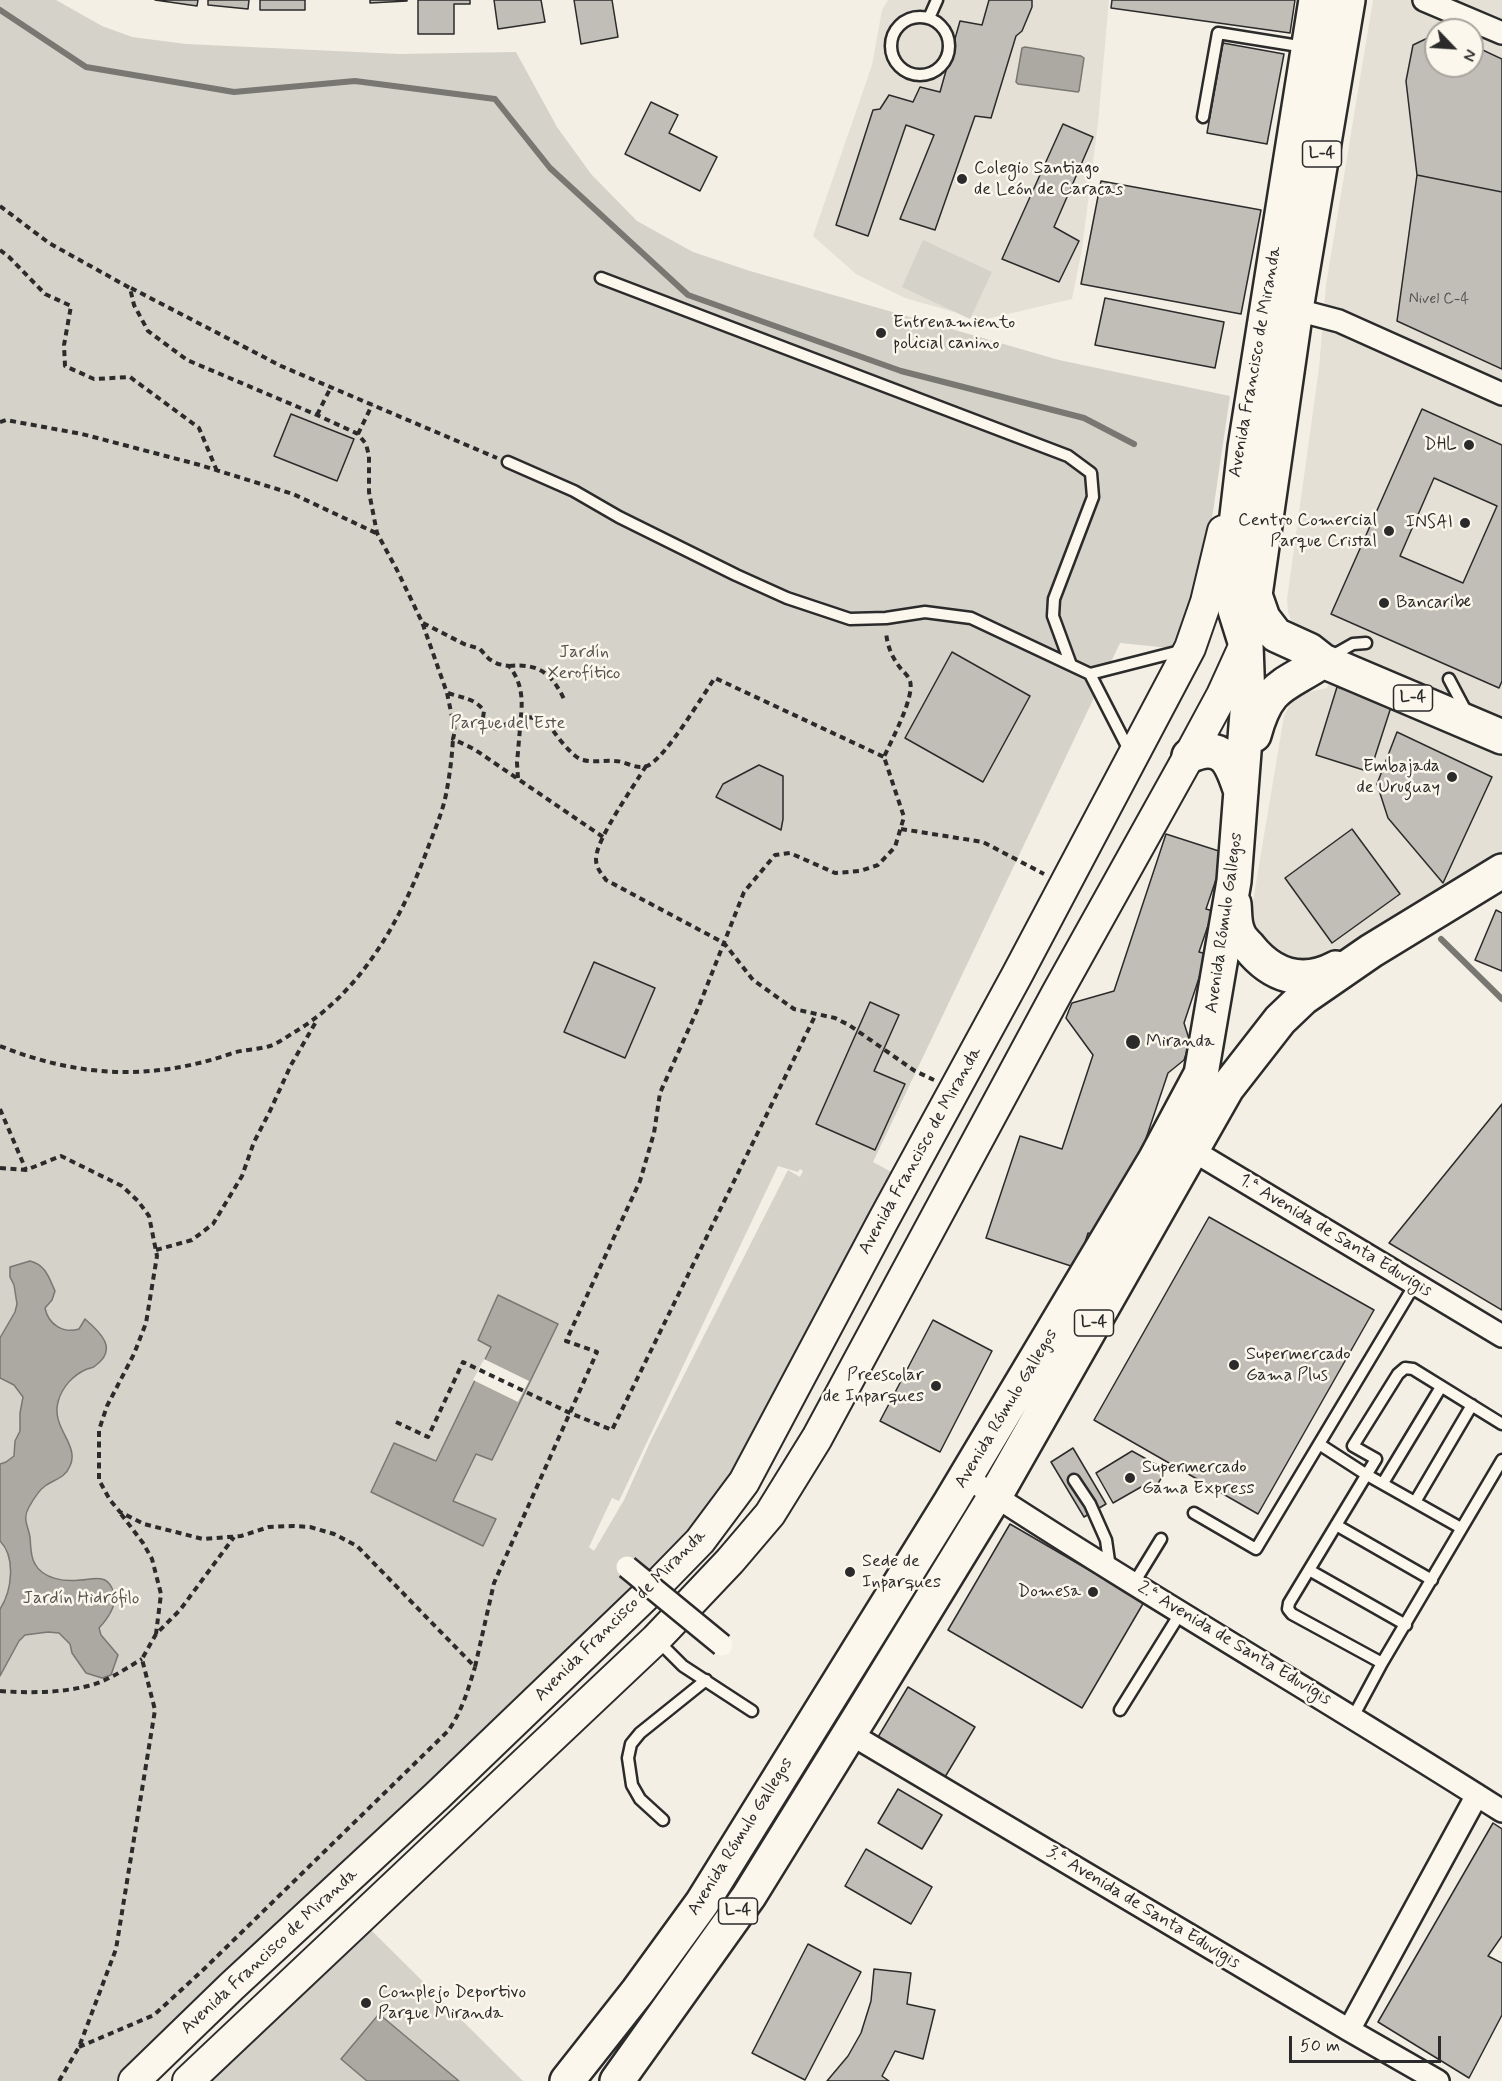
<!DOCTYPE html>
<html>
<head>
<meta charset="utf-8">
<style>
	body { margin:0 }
	#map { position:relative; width:1502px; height:2081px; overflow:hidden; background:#f3efe4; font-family:Mynerve,sans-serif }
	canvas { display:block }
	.north { position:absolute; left:1424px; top:18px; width:60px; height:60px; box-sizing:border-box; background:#fbf7ec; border:2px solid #a8a59f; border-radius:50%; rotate:115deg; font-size:16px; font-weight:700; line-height:24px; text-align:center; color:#2b2b2b }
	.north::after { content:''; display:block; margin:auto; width:21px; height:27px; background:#2b2b2b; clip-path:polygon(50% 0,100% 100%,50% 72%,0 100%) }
	.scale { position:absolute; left:1289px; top:2036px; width:152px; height:27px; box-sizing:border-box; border:3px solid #2b2b2b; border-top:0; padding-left:8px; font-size:18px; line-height:21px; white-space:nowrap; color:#2b2b2b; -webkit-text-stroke:4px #fbf7ec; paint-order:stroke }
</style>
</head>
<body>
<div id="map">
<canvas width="1502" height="2081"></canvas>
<div class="north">N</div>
<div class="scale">50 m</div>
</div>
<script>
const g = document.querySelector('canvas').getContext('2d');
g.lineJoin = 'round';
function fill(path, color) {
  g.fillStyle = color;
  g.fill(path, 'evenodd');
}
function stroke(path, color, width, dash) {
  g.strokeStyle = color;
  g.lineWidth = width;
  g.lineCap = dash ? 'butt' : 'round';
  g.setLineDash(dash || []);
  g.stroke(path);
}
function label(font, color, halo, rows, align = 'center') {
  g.font = font + ' Mynerve,sans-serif';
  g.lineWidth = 5;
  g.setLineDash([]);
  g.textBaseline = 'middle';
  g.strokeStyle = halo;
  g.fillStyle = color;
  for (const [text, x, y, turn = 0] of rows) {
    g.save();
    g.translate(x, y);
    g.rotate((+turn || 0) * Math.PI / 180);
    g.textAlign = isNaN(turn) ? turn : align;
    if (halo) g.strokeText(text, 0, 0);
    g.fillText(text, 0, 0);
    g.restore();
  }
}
fill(new Path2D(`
	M888,0H1109L1098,123L1082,249L1072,299L982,320L905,298L856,274L813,236L872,65L882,10Z
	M1373,0H1502V861L1346,961L1288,968L1252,929L1251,913L1284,716L1291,702L1304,693L1327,688L1342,653L1293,626L1288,612L1287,599L1319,368L1326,285ZM1436,30H1472V66H1436Z`), '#e4e0d6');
fill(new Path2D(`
	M0,0H56L102,26L132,37L186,44L399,54L516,52L557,127L591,174L637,221L693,252L750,271L1059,360L1230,396L1210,532L1180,649L1120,643L873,1162L897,1175L738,1479L687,1543L120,2081H0ZM778,1166L798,1172L800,1169L803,1171L800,1177L788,1170L651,1440L624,1500L594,1551L589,1547L612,1498L619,1501Z
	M923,240L992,272L970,319L902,287Z
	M366,1925L523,2081H208Z`), '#d5d2c9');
const water = new Path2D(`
	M1025,47L1081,56L1084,58L1079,91L1078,92L1018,84L1016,82L1022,48Z
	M30,1261C46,1265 49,1278 55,1291L52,1300L45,1308C48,1324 63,1334 79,1329L85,1319C100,1332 119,1349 95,1366C93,1368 90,1368 87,1369C73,1375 62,1387 58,1402C51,1428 80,1445 70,1466C65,1478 55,1479 45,1486C38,1491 33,1500 29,1507C22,1519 28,1525 30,1537C31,1546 30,1556 35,1564C43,1579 65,1582 80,1580C87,1580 95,1577 102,1579C107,1580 110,1584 112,1588C120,1602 109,1617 99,1628L101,1635L118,1655L111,1675L102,1678L86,1673L72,1653L70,1644L59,1633L48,1632L25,1635L19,1641L0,1676V1609C12,1591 16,1557 0,1541V1464L6,1462L14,1456L15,1441L20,1431V1413L23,1397L14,1385L0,1378V1338L15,1312L17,1304L14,1285L10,1277V1267Z
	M498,1295L558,1324L492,1460L476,1454L453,1501L496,1519L483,1546L371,1492L394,1443L436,1461L491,1347L478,1340Z
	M379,2014L459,2081H367L341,2059Z`);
fill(water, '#aca9a2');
stroke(water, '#787772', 1.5);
fill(new Path2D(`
	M484,1359L529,1381L518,1402L473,1380Z`), '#f3efe4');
stroke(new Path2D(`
	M0,10L86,67L234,92L355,81L495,99L550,168L688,295L901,371L1084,418L1134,444
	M1441,939L1502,999`), '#787772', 6);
const building = new Path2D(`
	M155,0H198L197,6Z
	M208,0H249L248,9L208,5Z
	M260,0H305V10H260Z
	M370,0H407V1L370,3Z
	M418,0H470V4H454V34H418Z
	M494,0H541L545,22L498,29Z
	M574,0H612L618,37L581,44Z
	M989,0H1032V7L1022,31L1016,36L991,118L975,116L935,230L900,219L934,135L906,125L868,236L836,225L873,110L880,109L889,95L913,102L920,87L940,92L960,21L982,25Z
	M1112,0H1295L1290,33L1111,8Z
	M1436,34V66H1472V45L1502,59V192L1417,175L1406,81L1413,45Z
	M1223,43L1284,54L1267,144L1207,133Z
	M651,102L678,115L669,133L717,157L700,191L625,154Z
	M1063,124L1093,137L1054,227L1079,241L1059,282L1002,259Z
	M1417,175L1502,192V369L1397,321Z
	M1101,181L1261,210L1241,314L1081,284Z
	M1105,298L1224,322L1215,368L1095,345Z
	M1422,409L1502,445V681L1499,688L1331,614ZM1434,478L1497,506L1463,583L1400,556Z
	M291,414L354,439L337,481L274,456Z
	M952,652L1030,696L983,782L905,738Z
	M1337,687L1392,704L1370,772L1316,755Z
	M1397,732L1492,777L1443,883L1388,818L1377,784Z
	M759,765L783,776V819L781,830L716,797L723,784Z
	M1352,829L1400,894L1332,943L1285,878Z
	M1166,834L1225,853L1206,909L1213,911L1199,952L1207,954L1184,1023L1190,1042L1184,1060L1168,1073L1131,1183L1123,1180L1105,1238L1088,1233L1077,1268L986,1238L1020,1136L1062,1149L1093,1055L1066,1018L1069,1010L1072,1003L1114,991Z
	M1496,910L1502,913V971L1475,960Z
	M594,962L655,988L625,1058L564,1032Z
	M870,1002L899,1015L874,1071L905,1084L875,1150L816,1124Z
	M1502,1104V1310L1389,1243Z
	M1209,1217L1374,1310L1258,1514L1094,1420Z
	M933,1320L992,1351L940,1452L880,1421Z
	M1073,1448L1106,1504L1084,1517L1051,1462Z
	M1132,1451L1166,1470L1156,1487L1148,1483L1113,1503L1096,1473Z
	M1010,1524L1144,1602L1082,1708L948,1630Z
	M908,1687L975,1727L945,1777L878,1737Z
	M898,1789L942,1815L922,1849L878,1823Z
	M1493,1823L1502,1829V1936L1488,1956L1502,1963V2015L1469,2078L1378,2022Z
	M866,1849L932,1887L911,1924L845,1886Z
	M808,1944L861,1972L805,2080L752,2053Z
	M874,1969L911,1973L907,2004L935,2010L923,2059L895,2051L882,2076L889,2081H827L848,2056L861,2033L871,2001Z`);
fill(building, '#c0beb6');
stroke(building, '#2b2b2b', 1.5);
const lane = new Path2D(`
	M891 46a29 29 0 1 1 58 0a29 29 0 1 1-58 0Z
	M929,18L937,0
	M1203,117L1218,33L1305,47
	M601,278L1068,456L1091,473L1093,497L1054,599L1053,616L1071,665
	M508,462L574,491L619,517L736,575L787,598L850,619L886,618L925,612L971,618L1090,674L1184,650
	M1330,657L1353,644L1366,643
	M1090,674L1130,752
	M1449,679L1467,713
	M1319,1444L1367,1475L1461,1528
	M1074,1480L1090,1504L1106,1540L1110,1568
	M1383,1483L1441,1387
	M1415,1502L1472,1405
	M1194,1513L1256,1549L1415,1284
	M1336,1525L1432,1580
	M1309,1570L1406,1625
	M1134,1583L1161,1539
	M658,1641L683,1666L752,1711
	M1382,1663L1292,1614L1288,1609L1289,1603L1376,1459L1353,1446L1398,1374L1405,1368L1413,1369L1502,1424
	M1120,1710L1181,1612
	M1353,1717L1382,1663L1502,1460
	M663,1820L640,1799L632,1785L628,1758L631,1744L640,1733L706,1680`);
const street = new Path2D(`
	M1424,0L1502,33
	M1286,307L1339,321L1502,394
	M1182,1144L1502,1336
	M966,1477C1142,1593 1325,1698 1502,1811
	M849,1733L1349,2030L1438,2081
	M1349,2030L1477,1795`);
const secondary = new Path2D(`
	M134,2081L232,1986L437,1796L661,1581L700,1541L744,1482L884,1219L1017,975L1190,648L1206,602L1223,531
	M188,2081L656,1639L730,1561L770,1514L817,1438L1057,993L1189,756L1222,695L1247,640`);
const primary = new Path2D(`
	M1348,0L1296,309L1255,595L1263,618L1276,635L1309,650L1323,661L1502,737
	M1254,735C1268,683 1284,687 1323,661
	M1189,756C1224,740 1232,764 1241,792
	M1234,904C1235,913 1234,923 1238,932C1240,938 1245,943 1249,947C1272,976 1302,986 1336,968
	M567,2081L638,1991L702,1903L950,1503L1155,1160L1201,1074L1234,881L1248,700L1246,645L1235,610L1230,576L1245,447L1316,0
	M617,2081L749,1896L864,1710L995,1496L1227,1088L1280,1020L1303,998L1371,951L1502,871`);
stroke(lane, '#2b2b2b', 15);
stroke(street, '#2b2b2b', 26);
stroke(secondary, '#2b2b2b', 34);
stroke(primary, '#2b2b2b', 38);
stroke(new Path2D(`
	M0,206L49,243L130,288L134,305L148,331L187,360L317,415L358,434L366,444L369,456V492L377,533L397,570L422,622L447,693L455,731L453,739L474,749L603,837
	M0,250L9,257L45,294L71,306L64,345L65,366L94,379L130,377L199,428L217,471
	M131,288L281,366L497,458
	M317,415L331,387
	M0,422L6,420L82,434L200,465L293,494L376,533
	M358,434L372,405
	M423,623L464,644L480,649L489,659L498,664L509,666C521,681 523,697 521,716L546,720C552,730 572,758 583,760C594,763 604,760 615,761C626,761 635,770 647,766C665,759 702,696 715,678L884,757
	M509,666C540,663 552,674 565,701
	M448,693C462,698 475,698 484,711L483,718L487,725L497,729L521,716
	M646,766C634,786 596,839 596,859C596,868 601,873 606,880L724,943L753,980L794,1009L835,1018L849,1025L915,1071L934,1080
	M518,778L517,763L521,717
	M901,829L983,842L1044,874
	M0,1046C77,1077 151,1081 230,1054C243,1049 257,1050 270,1046C279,1043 289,1035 298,1030C364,989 403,916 429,845C436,827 444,808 447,789C450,773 452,756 453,739
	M0,1109L26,1170
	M0,1168L26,1170L61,1156L122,1186L138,1201L149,1216L157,1256L146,1323L134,1354L107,1406L99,1430V1480L110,1500L120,1512L144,1524L203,1539L241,1536L269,1527L293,1526L310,1527L334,1534L357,1546L475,1667L494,1583L597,1352L566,1341L640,1181L654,1133L660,1093L699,1006L744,892L775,855L790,853L835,873L860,871L878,865L895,847L904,817L884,757C891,741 915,697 910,681C909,677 905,673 902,670C892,658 887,646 886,631
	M156,1250L192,1240L213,1224L242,1176L254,1142L269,1113L291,1065L317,1020
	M396,1422L428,1437L463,1362L570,1413L612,1430L816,1014
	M121,1514L143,1543L152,1559L161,1594L156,1634
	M0,1691C29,1693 59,1693 88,1686C108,1681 125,1669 142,1659
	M79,2047L154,2015L203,1970L448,1731C462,1711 468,1690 475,1667
	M59,2081L79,2047L116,1949L155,1710L142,1659L156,1634L180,1610L234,1537`), '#2b2b2b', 4, [6, 4.5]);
stroke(lane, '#fbf7ec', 10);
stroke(street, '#fbf7ec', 21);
stroke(secondary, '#fbf7ec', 30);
stroke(primary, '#fbf7ec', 33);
const streetBridge = new Path2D(`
	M627,1567L722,1645`);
stroke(streetBridge, '#2b2b2b', 26, []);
stroke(streetBridge, '#fbf7ec', 21);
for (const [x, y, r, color] of [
	[962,179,6,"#2b2b2b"],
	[881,333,6,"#2b2b2b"],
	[1469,445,6,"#2b2b2b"],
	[1465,523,6,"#2b2b2b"],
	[1389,531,6,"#2b2b2b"],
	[1384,603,6,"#2b2b2b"],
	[1452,777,6,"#2b2b2b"],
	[1133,1042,8,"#2b2b2b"],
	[1234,1365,6,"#2b2b2b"],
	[936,1386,6,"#2b2b2b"],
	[1130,1478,6,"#2b2b2b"],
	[850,1572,6,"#2b2b2b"],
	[1093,1592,6,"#2b2b2b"],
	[366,2003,6,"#2b2b2b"]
]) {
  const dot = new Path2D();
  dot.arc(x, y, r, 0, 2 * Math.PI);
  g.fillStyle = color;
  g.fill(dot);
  stroke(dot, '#fbf7ec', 2);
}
label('15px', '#50504e', null, [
	["Nivel C-4",1439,300]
]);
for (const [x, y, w] of [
	[1322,154,39],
	[1413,698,39],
	[1094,1323,39],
	[738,1911,39]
]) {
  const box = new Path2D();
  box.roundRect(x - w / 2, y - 13, w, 26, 4.5);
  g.fillStyle = '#fbf7ec';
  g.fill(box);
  stroke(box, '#2b2b2b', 1.5);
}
label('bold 16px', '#2b2b2b', null, [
	["L-4",1322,154],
	["L-4",1413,698],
	["L-4",1094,1323],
	["L-4",738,1911]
]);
label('18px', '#2b2b2b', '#fbf7ec', [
	["Colegio Santiago",974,169],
	["de León de Caracas",974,190],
	["Entrenamiento",893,323],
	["policial canino",893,344],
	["DHL",1457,445,"right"],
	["Centro Comercial",1377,521,"right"],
	["Parque Cristal",1377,542,"right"],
	["INSAI",1453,523,"right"],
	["Bancaribe",1396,603],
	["Embajada",1440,767,"right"],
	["de Uruguay",1440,788,"right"],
	["Miranda",1146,1042],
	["Supermercado",1246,1355],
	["Gama Plus",1246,1376],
	["Preescolar",924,1376,"right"],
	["de Inparques",924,1397,"right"],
	["Supermercado",1142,1468],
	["Gama Express",1142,1489],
	["Sede de",862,1562],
	["Inparques",862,1583],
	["Domesa",1081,1592,"right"],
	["Complejo Deportivo",378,1993],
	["Parque Miranda",378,2014]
], 'left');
label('18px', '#2b2b2b', '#fbf7ec', [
	["Avenida Francisco de Miranda",1256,362,-80],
	["Avenida Rómulo Gallegos",1225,923,-82],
	["Avenida Francisco de Miranda",921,1151,-61],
	["1.ª Avenida de Santa Eduvigis",1335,1236,31],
	["Avenida Rómulo Gallegos",1007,1409,-59],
	["Avenida Francisco de Miranda",621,1616,-45],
	["2.ª Avenida de Santa Eduvigis",1234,1644,31],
	["Avenida Rómulo Gallegos",741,1837,-58],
	["3.ª Avenida de Santa Eduvigis",1143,1908,31],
	["Avenida Francisco de Miranda",270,1952,-43]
]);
label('18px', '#565552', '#fbf7ec', [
	["Jardín",584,653],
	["Xerofítico",584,674],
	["Parque del Este",508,724],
	["Jardín Hidrófilo",81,1599]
]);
</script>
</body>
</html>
